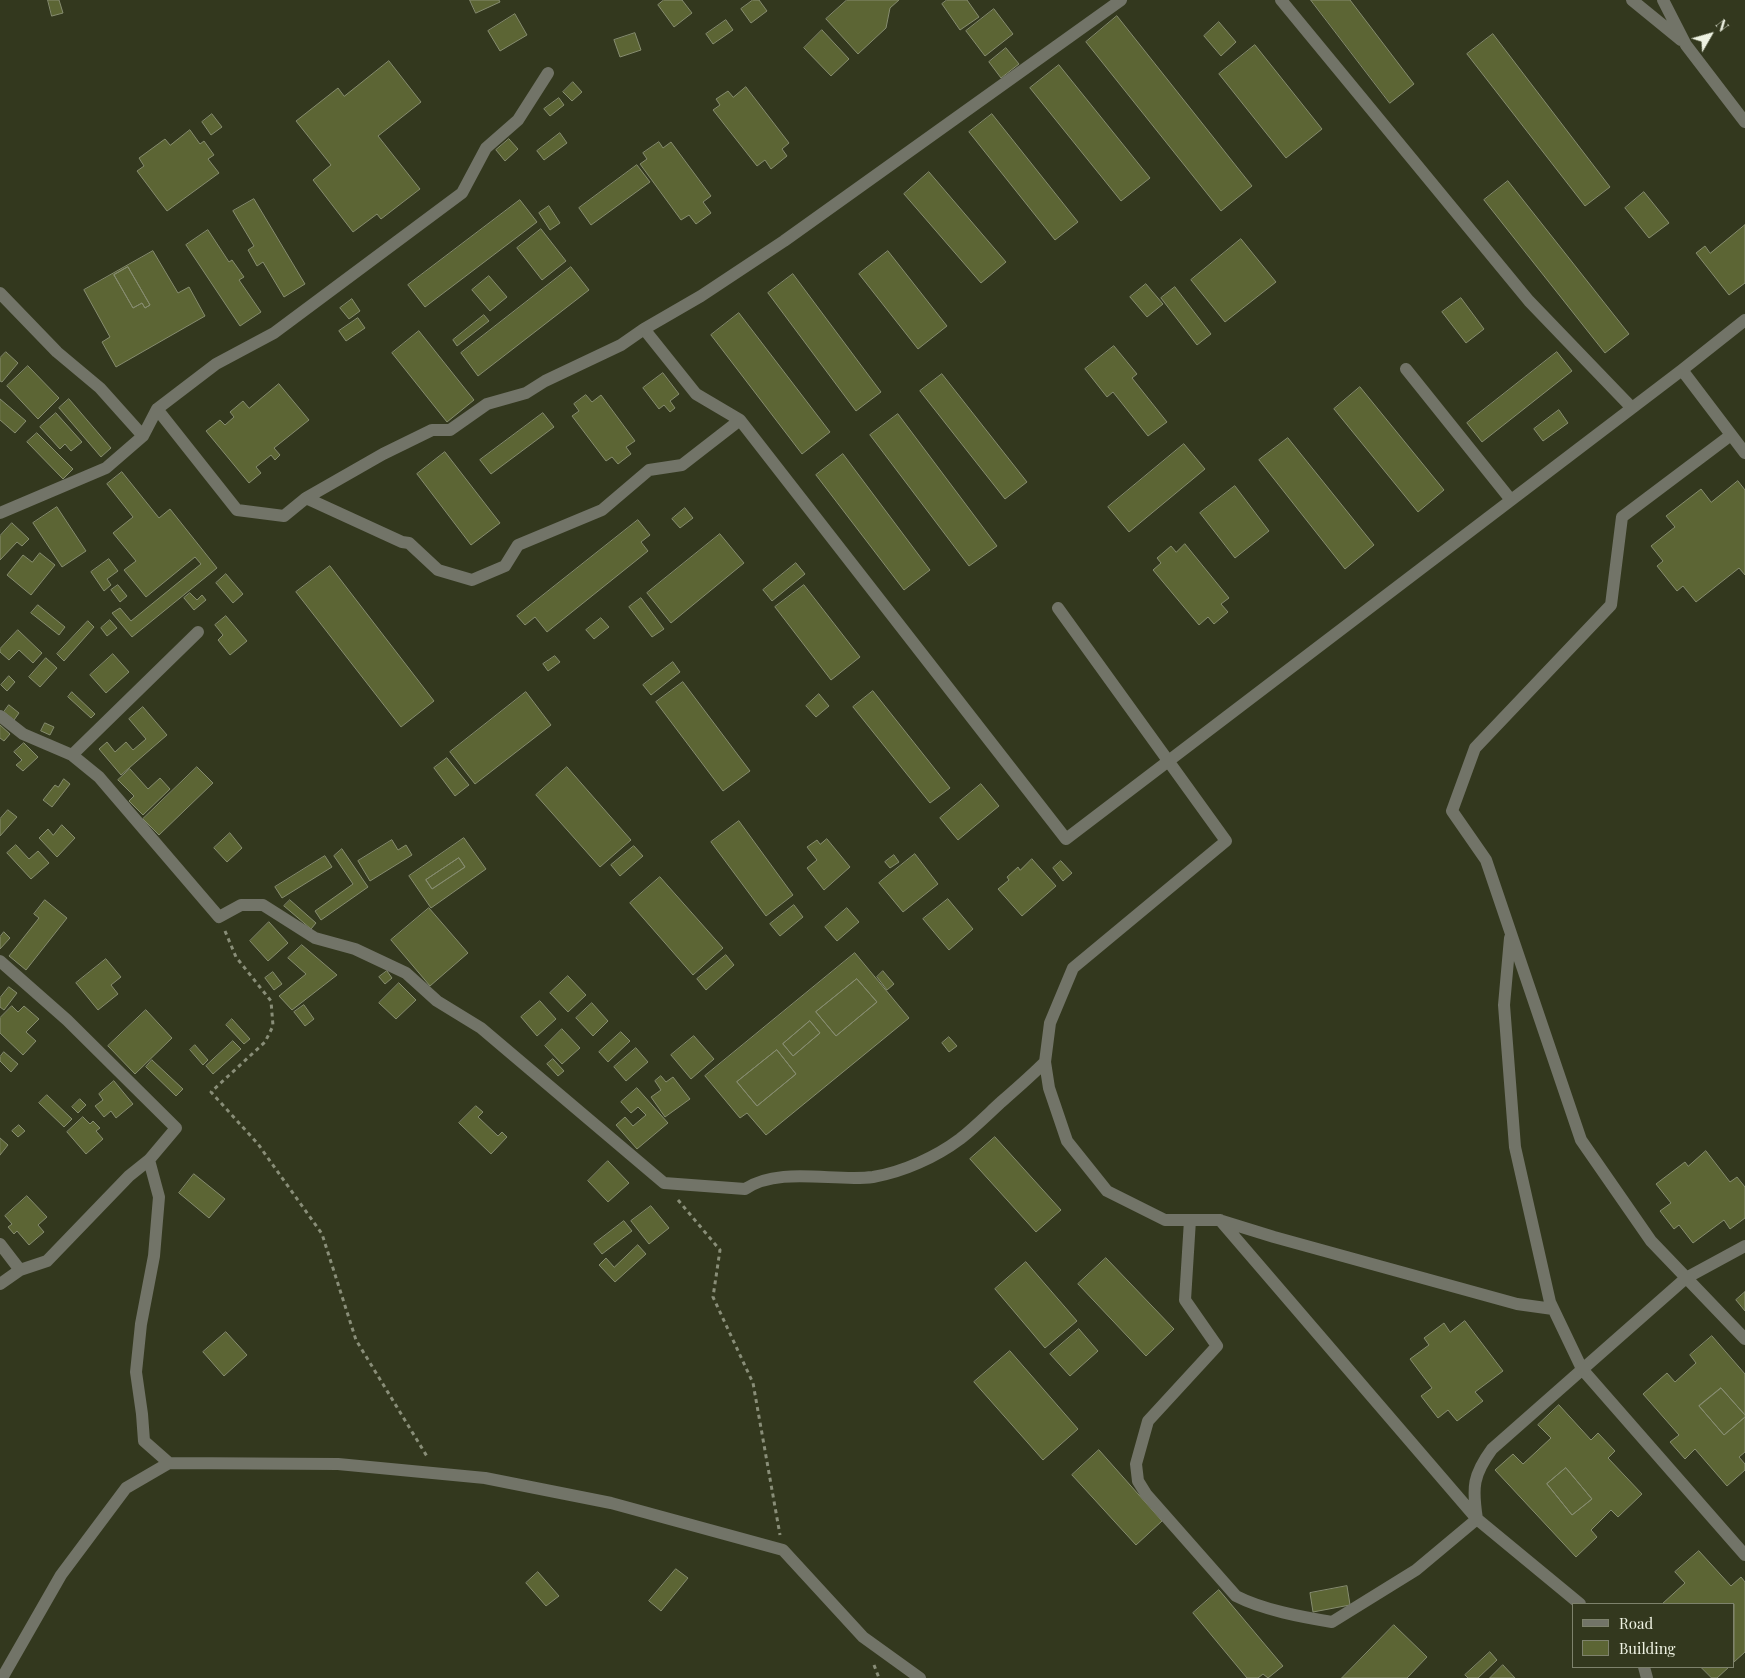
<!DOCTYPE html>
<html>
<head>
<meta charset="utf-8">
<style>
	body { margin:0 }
	#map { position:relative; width:1745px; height:1678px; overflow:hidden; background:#33381e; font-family:"Playfair Display",serif }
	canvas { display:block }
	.legend { position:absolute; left:1572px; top:1603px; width:162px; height:65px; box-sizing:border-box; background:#33381e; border:1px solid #7e826c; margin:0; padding:6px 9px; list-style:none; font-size:15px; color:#eef2e2 }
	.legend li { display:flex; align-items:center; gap:10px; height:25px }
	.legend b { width:25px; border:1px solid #7e826c }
	.north { position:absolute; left:1685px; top:10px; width:50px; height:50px; -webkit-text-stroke:4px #33381e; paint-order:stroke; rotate:52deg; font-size:14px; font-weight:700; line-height:20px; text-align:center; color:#eef2e2 }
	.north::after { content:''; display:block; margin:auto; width:18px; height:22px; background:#eef2e2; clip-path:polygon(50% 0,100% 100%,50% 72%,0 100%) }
</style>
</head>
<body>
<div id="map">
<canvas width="1745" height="1678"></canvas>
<ul class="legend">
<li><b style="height:6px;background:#727468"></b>Road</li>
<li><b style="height:14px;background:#5c6534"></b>Building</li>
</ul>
<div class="north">N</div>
</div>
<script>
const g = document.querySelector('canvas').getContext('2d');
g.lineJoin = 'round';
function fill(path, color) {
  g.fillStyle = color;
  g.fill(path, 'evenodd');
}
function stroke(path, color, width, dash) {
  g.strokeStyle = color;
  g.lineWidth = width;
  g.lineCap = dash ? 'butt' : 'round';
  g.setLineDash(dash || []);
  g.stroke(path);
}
const building = new Path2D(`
	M48,0H59L63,13L52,16Z
	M470,0H499L500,2L476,13Z
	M664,0H682L692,13L674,27L658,5Z
	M753,0H759L767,11L751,23L741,9Z
	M847,0H899L890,8L886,28L858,54L826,19Z
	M947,0H967L979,17L960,30L942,4Z
	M1311,0H1350L1414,84L1390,103Z
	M994,9L1013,34L985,56L966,31Z
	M515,14L527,35L500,51L488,31Z
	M1117,16L1252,186L1221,211L1086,42Z
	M726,20L733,30L713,44L706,34Z
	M1219,22L1236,42L1221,56L1204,36Z
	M822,30L849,59L831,76L804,48Z
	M635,33L641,50L620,57L614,40Z
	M1493,34L1610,187L1585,206L1467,54Z
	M1255,45L1322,129L1286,158L1219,74Z
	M1006,48L1019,64L1001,78L989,62Z
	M389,61L421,102L378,136L420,189L381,219L377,214L353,232L313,180L331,165L296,121L338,88L344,96Z
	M1059,65L1150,178L1121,201L1030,88Z
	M573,82L582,92L572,101L563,92Z
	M746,87L789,143L782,149L787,156L771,169L765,160L757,166L713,110L720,105L716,99L728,91L733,97Z
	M559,98L564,105L550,116L544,109Z
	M212,114L222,127L211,135L202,122Z
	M992,114L1078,222L1055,240L969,132Z
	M190,130L200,144L204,141L214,155L208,159L219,173L167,211L137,171L144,166L139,158L165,139L170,145Z
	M560,133L567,143L544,160L537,151Z
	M509,139L518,149L505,161L496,150Z
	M659,142L663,148L671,142L711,196L703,202L711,213L696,224L689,215L681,220L640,164L647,159L643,153Z
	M637,165L650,182L591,225L579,208Z
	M929,172L1006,262L981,283L904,194Z
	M1508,181L1629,334L1605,353L1484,200Z
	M1644,192L1669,223L1649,238L1625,208Z
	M254,199L305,284L284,297L263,262L257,266L248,250L254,246L233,211Z
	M520,200L537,222L425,307L408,285Z
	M549,206L560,223L550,230L539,213Z
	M1745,225V283L1729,295L1696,253L1705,246L1710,253Z
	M541,229L566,261L542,280L517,248Z
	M208,230L229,262L232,260L244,277L239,280L261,312L240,326L186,245Z
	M1241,239L1276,282L1225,322L1191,280Z
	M153,251L178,293L189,287L205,316L116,367L102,342L110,337L84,290ZM128,267L150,305L145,308L142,303L133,308L114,275Z
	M888,251L947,326L918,349L859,274Z
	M128,267L150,305L145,308L142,303L133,308L114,275Z
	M571,267L589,290L478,376L461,353Z
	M793,274L881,392L856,411L768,293Z
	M489,276L507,297L490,311L472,290Z
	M1146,284L1163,304L1147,317L1130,297Z
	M1175,287L1211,334L1197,345L1161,298Z
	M1461,298L1484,329L1466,343L1442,312Z
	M352,299L360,311L349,319L340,308Z
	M739,313L830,432L802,454L711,335Z
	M484,315L489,321L457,346L453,340Z
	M358,318L365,328L346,341L339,331Z
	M419,331L474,400L447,422L392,353Z
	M1114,346L1137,374L1132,378L1167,422L1148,436L1113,392L1107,397L1085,369Z
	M6,352L18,363L2,382L0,381V358Z
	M1557,352L1572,371L1482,442L1467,423Z
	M28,366L59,398L38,419L7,386Z
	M663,373L679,394L670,401L675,408L670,412L664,405L659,409L643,388Z
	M942,374L1027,482L1005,499L920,391Z
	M279,384L309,420L274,448L280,455L275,460L271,455L256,467L261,473L249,483L206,431L220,420L225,425L234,417L230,412L243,401L249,408Z
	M1360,387L1444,490L1418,512L1334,409Z
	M586,395L592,402L601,395L635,441L626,447L631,454L618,464L612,457L606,461L572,416L579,411L574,404Z
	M0,399L26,421L15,433L0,420Z
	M69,399L111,448L101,457L59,408Z
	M1559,410L1568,423L1543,441L1534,429Z
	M56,413L82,442L71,451L65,444L60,449L40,427Z
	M543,413L554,427L491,474L480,460Z
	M898,414L997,546L969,566L870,435Z
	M37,433L73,469L63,479L27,442Z
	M1288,438L1374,545L1345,569L1259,460Z
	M1184,444L1205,469L1129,532L1108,507Z
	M445,452L500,523L471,545L417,474Z
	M843,454L930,570L904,590L816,475Z
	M122,472L159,518L170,509L217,568L132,637L112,613L120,608L131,621L201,564L195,557L146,597L124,570L136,561L113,533L133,517L107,484Z
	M1738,481L1745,490V575L1739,568L1696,602L1683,586L1677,591L1657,566L1663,561L1651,546L1675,527L1666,516L1701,489L1711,502Z
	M1235,486L1269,531L1235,558L1200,513Z
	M57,507L86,551L62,567L33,523Z
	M685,508L693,518L680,528L672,519Z
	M638,520L650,535L641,542L648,551L547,632L535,617L525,625L517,616Z
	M12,523L29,539L22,546L17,542L0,560V536Z
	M720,534L744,563L671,623L647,593Z
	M1185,544L1229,598L1221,604L1228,612L1214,624L1208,617L1199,625L1153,570L1161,563L1157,558L1171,546L1176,552Z
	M40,553L55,565L31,595L7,575L23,555L32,562Z
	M109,559L118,571L107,579L111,585L104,591L91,572Z
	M796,563L805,574L772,601L763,590Z
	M330,566L434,701L401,727L296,592Z
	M226,574L243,594L233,603L216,583Z
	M118,585L127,596L120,602L111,590Z
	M804,585L860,657L831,680L775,607Z
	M190,593L197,600L202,595L206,600L194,610L184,598Z
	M641,598L664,629L652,637L629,607Z
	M38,605L65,627L59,635L31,613Z
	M226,616L247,641L230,655L218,640L223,635L215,625Z
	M601,618L609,627L594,639L586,630Z
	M110,620L117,628L107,636L101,628Z
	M88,621L94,627L64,661L57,654Z
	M18,630L42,653L33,663L19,650L9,660L0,652V649Z
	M113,654L129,672L106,693L90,675Z
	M555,656L560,662L548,671L543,664Z
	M46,658L57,668L40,687L29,677Z
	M673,662L680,672L651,695L643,685Z
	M9,676L15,682L7,691L1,685Z
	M683,682L750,771L723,791L656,702Z
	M873,691L950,788L930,803L853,707Z
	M72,692L95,714L91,718L68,697Z
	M526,692L551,725L475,784L450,752Z
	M819,694L829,706L816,717L806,706Z
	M9,705L19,713L14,720L4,712Z
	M143,707L167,735L121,775L99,749L107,742L115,752L126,742L133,750L146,739L129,719Z
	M45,723L54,727L50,735L41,731Z
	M0,725L10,734L4,741L0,738Z
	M24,743L38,757L23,771L16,765L22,760L14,752Z
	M447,758L469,785L455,796L434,768Z
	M197,767L213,783L159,835L143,819Z
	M567,767L631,840L600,867L536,795Z
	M130,769L148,789L160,778L170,789L143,815L129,801L134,796L118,780Z
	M64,779L70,784L52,807L43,800L55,785L58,787Z
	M981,784L999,806L958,840L940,818Z
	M8,810L17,817L0,836V819Z
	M739,821L793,895L766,916L711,842Z
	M62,825L75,838L57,857L39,838L48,829L53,835Z
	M230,833L242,848L227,862L214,848Z
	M464,838L486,869L431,908L409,876ZM459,858L465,867L432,889L426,880Z
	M827,839L850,867L824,890L807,868L817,860L807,847L817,840L820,844Z
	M392,840L398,850L406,845L412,855L370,881L358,861Z
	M16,845L29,859L38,851L49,863L31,879L7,853Z
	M634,846L643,856L620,876L611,865Z
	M342,849L368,887L321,920L315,911L353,884L334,856Z
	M915,854L938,884L903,912L879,883Z
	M894,855L899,862L890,868L885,862Z
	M325,856L332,867L282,898L275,887Z
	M459,858L465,867L432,889L426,880Z
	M1032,859L1056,886L1022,916L998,889L1009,880L1007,877L1018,867L1020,870Z
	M1061,861L1072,873L1063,881L1053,868Z
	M660,877L723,948L693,975L630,903Z
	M948,899L973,929L949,950L923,919Z
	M45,900L67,918L26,970L9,956L39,918L34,914Z
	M290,900L316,923L311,929L284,906Z
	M794,905L803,917L780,936L770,924Z
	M429,908L468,953L430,986L391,940Z
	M847,908L859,922L837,941L825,927Z
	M269,922L288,943L268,961L250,941Z
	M4,932L10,938L0,949V937Z
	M302,945L337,975L292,1010L279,996L306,974L288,958Z
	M855,953L909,1018L766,1135L747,1113L740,1118L705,1076ZM857,979L877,1002L836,1036L816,1012ZM810,1021L820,1033L793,1056L783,1044ZM777,1050L796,1074L757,1106L737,1082Z
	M726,955L734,965L706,990L697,979Z
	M106,959L121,977L111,985L118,994L98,1010L76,983Z
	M387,971L392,978L385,984L379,977Z
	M883,971L894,984L887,990L877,977Z
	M273,972L282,984L274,990L265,978Z
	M568,976L586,995L568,1012L550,993Z
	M857,979L877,1002L836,1036L816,1012Z
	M399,983L416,1000L396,1019L379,1003Z
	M9,987L17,993L4,1010L0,1007V998Z
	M540,1001L556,1019L537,1036L521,1017Z
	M592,1003L608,1021L593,1036L576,1018Z
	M304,1005L314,1019L305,1026L294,1012Z
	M12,1006L18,1012L24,1006L39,1019L26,1032L36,1041L23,1055L0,1033V1018Z
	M146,1010L172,1038L135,1074L108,1046Z
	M232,1019L250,1039L244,1044L226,1025Z
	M810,1021L820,1033L793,1056L783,1044Z
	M562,1029L580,1048L562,1064L545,1046Z
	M621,1032L630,1041L608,1062L599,1052Z
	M694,1036L714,1059L691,1079L671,1055Z
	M949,1037L957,1046L949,1052L942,1043Z
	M233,1041L241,1049L213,1074L206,1066Z
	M195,1045L208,1060L203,1065L190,1050Z
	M636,1048L648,1062L626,1081L614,1067Z
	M777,1050L796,1074L757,1106L737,1082Z
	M4,1052L18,1064L11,1072L0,1061V1057Z
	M553,1059L564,1071L558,1076L547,1064Z
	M152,1060L183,1089L176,1096L146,1067Z
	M661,1076L666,1082L673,1077L690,1099L665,1117L651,1097L661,1090L655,1081Z
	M114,1081L133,1104L116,1118L111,1111L104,1117L95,1106L103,1100L99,1094Z
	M637,1088L668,1123L637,1149L616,1125L625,1117L633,1126L646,1115L638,1107L631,1113L621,1102Z
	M47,1095L72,1119L64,1127L39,1103Z
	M80,1099L86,1105L78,1113L72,1107Z
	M476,1106L483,1112L478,1117L498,1136L502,1132L507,1137L491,1154L459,1123Z
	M83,1117L90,1124L93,1121L100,1128L96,1131L103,1139L86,1154L67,1132Z
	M19,1125L25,1131L18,1137L12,1131Z
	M995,1137L1061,1210L1036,1232L970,1159Z
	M0,1138L8,1145L0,1155Z
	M1706,1151L1730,1182L1737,1177L1745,1187V1218L1730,1229L1724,1220L1693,1243L1679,1225L1674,1229L1660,1211L1671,1203L1656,1184L1685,1162L1688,1166Z
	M608,1161L629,1183L608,1202L588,1181Z
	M194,1174L225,1199L209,1218L179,1193Z
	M27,1196L47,1217L38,1225L44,1232L29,1245L17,1231L14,1234L8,1227L12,1224L5,1216Z
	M651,1206L669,1228L649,1244L631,1221Z
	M624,1221L632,1231L602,1254L594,1244Z
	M638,1245L646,1254L615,1282L599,1265L606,1258L614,1267Z
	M1106,1258L1174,1329L1146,1356L1078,1284Z
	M1026,1262L1077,1321L1045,1348L995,1289Z
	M1745,1292V1311L1736,1300Z
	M1465,1321L1503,1371L1475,1392L1483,1401L1457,1421L1448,1410L1438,1418L1421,1396L1432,1388L1410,1359L1429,1345L1424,1338L1444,1323L1450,1332Z
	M1079,1329L1098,1351L1070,1376L1050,1354Z
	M226,1332L247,1355L224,1376L203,1352Z
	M1712,1336L1745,1374V1415L1721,1388L1699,1406L1724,1435L1745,1417V1452L1739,1457L1745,1464V1470L1727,1486L1695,1449L1685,1459L1670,1442L1679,1435L1643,1394L1667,1373L1675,1382L1696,1363L1690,1355Z
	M1010,1351L1078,1429L1043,1460L974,1382Z
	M1721,1388L1745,1415V1417L1724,1435L1699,1406Z
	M1559,1405L1591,1440L1598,1433L1615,1451L1608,1458L1642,1494L1618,1517L1611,1510L1591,1530L1597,1537L1576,1557L1495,1470L1513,1454L1523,1464L1551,1438L1538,1425ZM1566,1468L1592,1499L1572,1515L1547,1484Z
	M1099,1450L1162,1521L1136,1545L1072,1475Z
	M1566,1468L1592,1499L1572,1515L1547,1484Z
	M1699,1551L1731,1586L1741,1577L1745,1582V1652L1734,1662V1604H1662L1685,1583L1675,1572Z
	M676,1569L688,1578L661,1611L649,1601Z
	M538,1572L559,1596L546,1606L526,1583Z
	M1347,1586L1350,1605L1313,1612L1310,1593Z
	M1219,1590L1283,1666L1268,1678L1263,1674L1258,1678H1247L1193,1613Z
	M1394,1625L1427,1657L1407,1678H1342Z
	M1490,1652L1497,1660L1478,1678H1468L1465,1675Z
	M1503,1665L1515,1678H1490Z
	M1701,1667H1729L1717,1678H1712Z`);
fill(building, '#5c6534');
stroke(building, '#868c6f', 1);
stroke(new Path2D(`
	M225,931L236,957L271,1001L273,1026L265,1042L211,1092L258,1144L322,1234L356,1340L428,1458
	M678,1200L720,1250L713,1297L753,1383L780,1535
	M874,1665L879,1678`), '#898e78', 3, [4, 4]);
stroke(new Path2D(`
	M1281,0L1529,301L1632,408
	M1632,0L1681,40
	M1663,0L1686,45L1745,122
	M0,293L57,352L100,388L143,436
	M644,329L696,394L740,420L1066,839L1682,370L1745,320
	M1406,369L1511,500
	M1682,370L1745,453
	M157,409L216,364L274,333L462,193L486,148L518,120L548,73
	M1731,435L1622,517L1611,605L1475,748L1452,811L1486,860L1581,1140L1651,1241L1745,1339
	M306,498L383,454L432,430H450L487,404L526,393L545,381L621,345L644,329L701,296L784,241L1121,0
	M0,513L106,468L143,436L157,409L237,510L284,516L306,498L402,542L409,543L438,570L472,580L505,566L518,545L602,510L649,470L682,465L740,420
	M1058,608L1226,841L1073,968L1050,1023L1045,1062L1049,1088L1067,1141L1107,1191L1165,1220H1219L1274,1237L1517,1304L1553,1309
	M0,716L23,734L72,755L99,777L219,917L241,905H263L315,938L355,949L406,973L437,1001L481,1028L664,1183L745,1189C779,1166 834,1182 873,1177C903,1172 936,1157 960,1139C974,1128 987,1115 1000,1103C1016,1089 1031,1076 1045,1062
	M72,755L198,632
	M1510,938L1504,1005L1515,1147L1550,1302L1582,1369L1745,1555
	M0,961L67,1020L176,1128L149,1160L129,1176L47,1261L20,1270L0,1284
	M1190,1220L1185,1300L1217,1346L1148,1421L1136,1464L1138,1481L1146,1494L1236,1596C1263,1610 1302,1617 1332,1622L1416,1570L1477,1519C1472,1487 1473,1475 1492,1449L1686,1278L1745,1246
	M1220,1220L1477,1519L1580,1604
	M0,1244L20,1270
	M169,1463L338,1464L485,1478L611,1503L783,1550L863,1637L920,1678
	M1644,1667L1647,1678
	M2,1678L61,1575L126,1488L169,1463L144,1441L142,1414L136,1372L141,1324L154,1256L159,1197L149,1160`), '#727468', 12);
</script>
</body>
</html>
